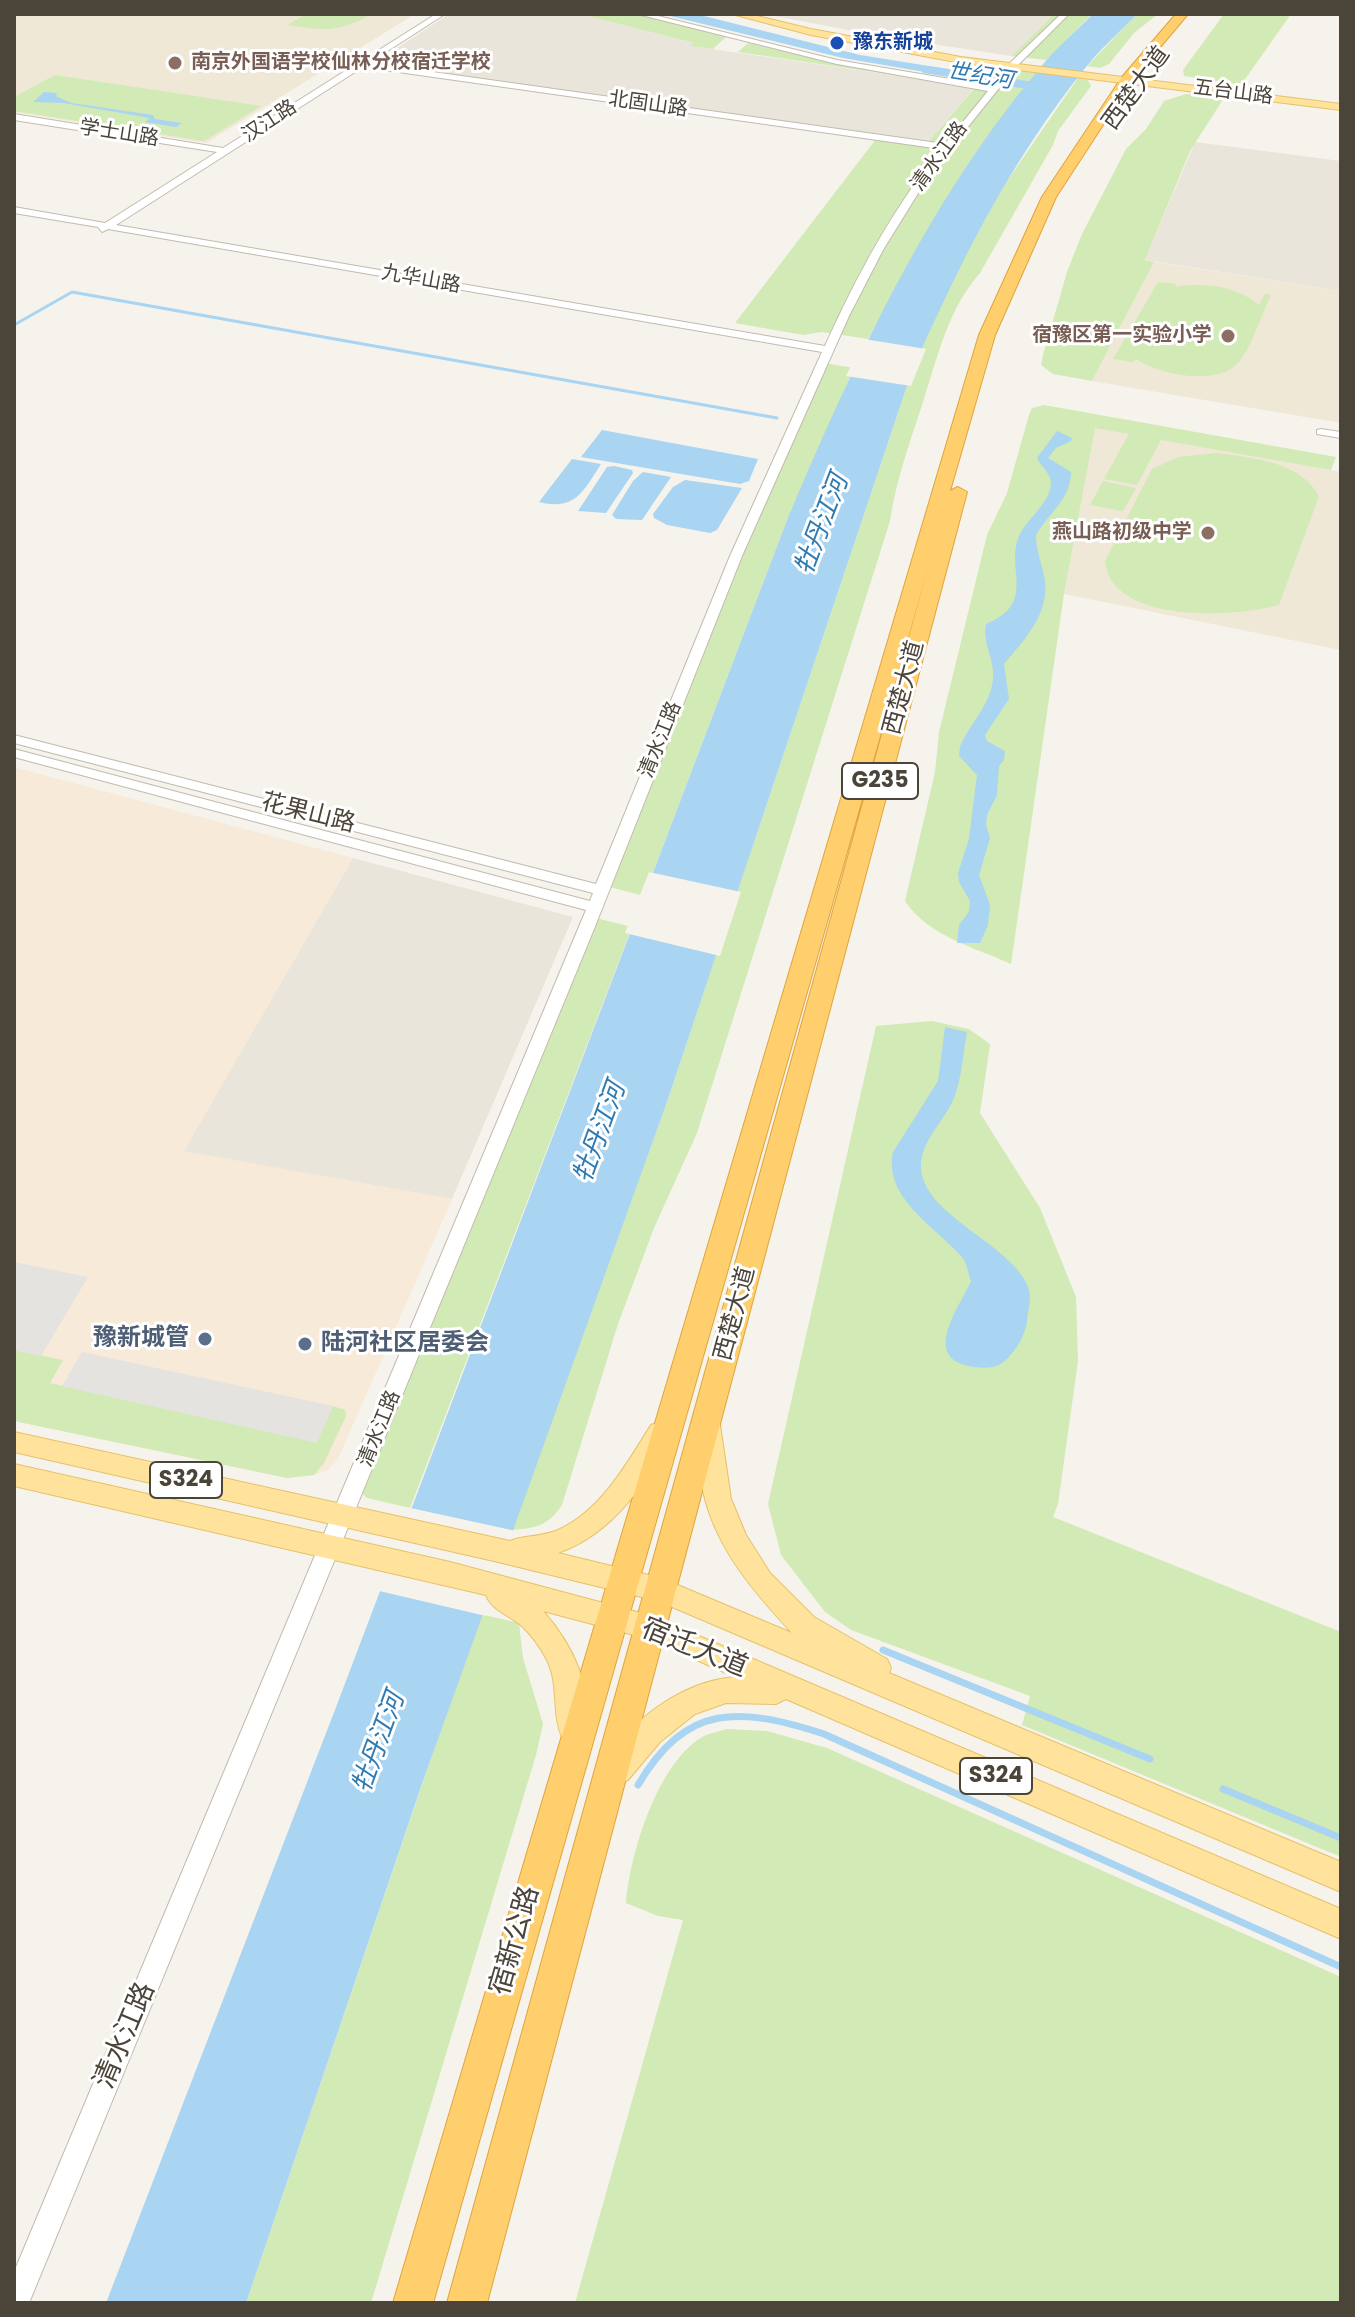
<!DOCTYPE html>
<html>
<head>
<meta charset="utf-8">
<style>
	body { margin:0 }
	#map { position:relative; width:1355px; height:2317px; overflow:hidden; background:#f6f3ec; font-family:Poppins,sans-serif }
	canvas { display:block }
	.frame { position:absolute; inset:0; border:16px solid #4b4439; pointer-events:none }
</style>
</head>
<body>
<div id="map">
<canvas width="1355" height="2317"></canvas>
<div class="frame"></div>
</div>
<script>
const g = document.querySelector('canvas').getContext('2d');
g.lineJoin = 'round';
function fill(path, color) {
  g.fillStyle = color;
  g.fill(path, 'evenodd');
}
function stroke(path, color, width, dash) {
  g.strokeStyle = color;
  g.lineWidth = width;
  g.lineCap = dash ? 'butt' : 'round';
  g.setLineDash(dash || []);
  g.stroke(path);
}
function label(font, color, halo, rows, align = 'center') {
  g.font = font + ' Poppins,"Noto Sans SC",sans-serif';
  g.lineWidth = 6;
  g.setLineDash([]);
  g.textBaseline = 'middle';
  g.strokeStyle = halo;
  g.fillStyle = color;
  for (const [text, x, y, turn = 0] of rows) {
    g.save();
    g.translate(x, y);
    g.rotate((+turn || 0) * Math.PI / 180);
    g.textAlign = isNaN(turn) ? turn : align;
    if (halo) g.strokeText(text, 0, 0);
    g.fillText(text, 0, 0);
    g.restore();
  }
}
fill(new Path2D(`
	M449,14H580L694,43L691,46L975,87L928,142L382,66L376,62Z
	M764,14H1054L1011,56L880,36Z
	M1195,142L1341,161V291L1145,260Z
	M353,858L573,917L452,1199L183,1152Z`), '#eae5da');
fill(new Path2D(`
	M14,767L353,858L184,1151L452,1199L338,1459L328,1470L314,1475L287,1478L14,1421Z`), '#f7ead8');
fill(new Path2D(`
	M14,14H415L206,143L14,112Z
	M1154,262L1341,291V423L1092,381Z
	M1095,427L1341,472V650L1064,594Z`), '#efe8d6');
fill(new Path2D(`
	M307,14H371C338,34 322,30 287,25Z
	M580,14H637L726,37L713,49L690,46L694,43Z
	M1054,14H1092L1047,60L1011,56Z
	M1137,14H1158L1134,33L1109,64L1100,68L1087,66Z
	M1224,14H1291L1241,85L1184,76L1183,70Z
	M748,43L813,58L969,86L738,52Z
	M993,67L1036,73C968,159 920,243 868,339L822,332L803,335L735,323L876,139L931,147L933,151L919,176L942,144L928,142Z
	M55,75L261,106L204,141L14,111V97Z
	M1078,78L1088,80L1091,86L1058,131L1053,145L980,273C948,309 938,356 923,402C910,442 896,480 890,521L697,1133L654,1228L618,1324L562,1505C548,1526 536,1528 512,1530L667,1102L911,374L950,284L1003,187Z
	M1186,94L1224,98L1190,151L1145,260L1154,262L1092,381L1053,374L1041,365L1043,355L1067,272L1082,234L1126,149L1146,129L1164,101Z
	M1158,282L1176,284L1175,287C1204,282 1237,286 1259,305L1265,294L1271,295C1262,313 1251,349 1238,363C1217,387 1158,374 1136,359L1133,362L1113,359Z
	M825,363L854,368L787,520L644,896L610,887L730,585Z
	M1044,405L1336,457L1331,470L1161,440L1137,485L1104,479L1129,434L1095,428L1064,594L1011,964C974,947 928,936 905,901L935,772L939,732L987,535L1007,493L1029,415L1032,408Z
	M1217,453C1252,458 1300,461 1319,496L1279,605C1237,617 1111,625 1105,561L1152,469L1178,457Z
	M1103,481L1136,488L1123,511L1090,505Z
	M596,918L632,927L410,1508L367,1498L361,1493Z
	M932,1021L969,1029L990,1044L980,1113L1040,1208L1076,1297L1078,1361L1058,1504L1053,1517L1341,1632V1857L1022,1725L1030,1696L851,1630L825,1612L781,1555L768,1504L876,1026Z
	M14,1350L63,1360L50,1383L316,1442L333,1406L345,1410L346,1416L324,1463L314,1475L287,1478L14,1421Z
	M480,1614L519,1623L523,1658L543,1724L536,1755L371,2303H246Z
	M726,1729L767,1731L827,1748L1341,1977V2303H575L683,1920L658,1916L626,1903C630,1854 657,1764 702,1737C709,1733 719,1732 726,1729Z`), '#d2eab5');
fill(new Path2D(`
	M14,1262L88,1277L41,1356L14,1350Z
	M82,1352L333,1406L317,1443L62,1386Z`), '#e5e3e0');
fill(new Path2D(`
	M662,14H696L860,55L973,73L966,79L843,58Z
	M1093,14H1137C1120,32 1101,48 1086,67C1011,160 958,265 911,374L667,1102L424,1778L246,2303H106L333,1715L787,520C853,364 925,207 1034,75C1051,53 1073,34 1093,14Z
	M44,92L57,93L56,96L71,103L153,115L155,119L182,123L176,127L145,122L150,118L64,103L33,102Z
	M602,430L758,459L749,481L740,484L581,457Z
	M1057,431L1072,438L1071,441L1056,448L1048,458L1071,472C1071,500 1048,513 1036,535C1036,551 1042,564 1045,580C1049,615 1024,640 1004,664L1009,699L985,735L987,741L1005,751L1004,760L999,766L997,795L987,815L986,825L990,838L979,875L990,905L988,925L980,943H957L959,925L969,912L970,901L959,882L958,873L969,839L977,775L959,756L960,747C970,722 990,707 993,679C995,658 982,644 986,624C1040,602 1002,566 1021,532C1030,517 1049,503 1051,484C1052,474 1041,467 1037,458Z
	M572,459L601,464C583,492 575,511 539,502Z
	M614,466L632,470L633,473L606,513L578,511L607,467Z
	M643,472L671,477L642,520L616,519L612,515L633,481Z
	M685,480L742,488L717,530L710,533L667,525L654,518L653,514L673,487Z
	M945,1027L967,1032C963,1053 962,1078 954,1098C944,1123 915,1145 922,1175C932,1221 1025,1251 1030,1295C1030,1303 1028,1312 1027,1320C1026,1335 1013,1357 999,1365C990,1369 978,1368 969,1366C921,1357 961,1304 971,1281C968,1273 967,1263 962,1257C936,1227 883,1198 893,1152L938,1081Z`), '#a9d4f2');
fill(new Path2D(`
	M864,339L926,349L911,386L846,376Z
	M649,872L741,892L720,956L625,933Z
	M406,1507L516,1531L486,1616L375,1590Z`), '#f6f3ec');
stroke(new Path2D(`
	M14,325L72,292L777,418`), '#a9d4f2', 3);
stroke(new Path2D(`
	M883,1650L1150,1759
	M638,1785C687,1702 740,1707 824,1734L1341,1967
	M1223,1789L1341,1838`), '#a9d4f2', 7);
fill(new Path2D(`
	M928,66L1047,84L1054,88L1047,92L923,73L921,70Z`), '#a9d4f2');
const minor = new Path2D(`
	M436,14H445L369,63L945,144L988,91L837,64L637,14H650L837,60L992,86L1010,63L1061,14H1069L1016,67L930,174L883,250L849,316L742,556L594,929L29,2303H14V2272L586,910L14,757V749L590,901L593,893L14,743V735L596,884L730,556L822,352L108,229L102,232L98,227L14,213V207L105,223L217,152L14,120V114L223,148L353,66L346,65V61L360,62ZM363,67L941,149C893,208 856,277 825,346L116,225Z
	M1321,429L1341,432V438L1317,434V430Z`);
const major = new Path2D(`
	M732,14H749L811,29L961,57L1341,104V110L961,63L811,35Z
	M708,1415L717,1418L720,1425L731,1499L746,1535L770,1573L814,1617L887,1659L891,1668L889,1673L1341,1862V1892L658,1601L494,1561L14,1452V1432L510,1541C525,1535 542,1537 558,1530C601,1511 627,1463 651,1425L660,1422L669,1425L673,1432C648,1482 613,1534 558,1553L661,1578L792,1633C756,1594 719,1552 705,1499C699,1476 699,1449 696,1425L699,1418Z
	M14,1464L450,1562L652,1616L1341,1909V1939L786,1699L776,1704L726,1703L695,1714L660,1742L628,1780L618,1784L608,1780L604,1770C624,1722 683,1681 735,1677L649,1639L543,1611C570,1641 600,1696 582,1737L572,1741L562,1737C551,1713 560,1684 546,1658C540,1647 532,1636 523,1627C511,1616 491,1610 486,1595L14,1486Z`);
const highway = new Path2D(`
	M1176,14H1188L1131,82L1056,197L995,335L950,491L958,487L967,492L487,2303H447L930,561L433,2303H393L979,335L1042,197L1122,77Z`);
stroke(minor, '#c2bbae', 2);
stroke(major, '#e6c16a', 2);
stroke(highway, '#e0a43c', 2);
fill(minor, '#fff');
fill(major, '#ffe39c');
fill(highway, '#ffcf6e');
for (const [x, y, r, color] of [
	[837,43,8,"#1a4fb4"],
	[175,63,8,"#8d6e63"],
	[1228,336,8,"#8d6e63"],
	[1208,533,8,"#8d6e63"],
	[205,1339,8,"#5c6f8a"],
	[305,1344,8,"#5c6f8a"]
]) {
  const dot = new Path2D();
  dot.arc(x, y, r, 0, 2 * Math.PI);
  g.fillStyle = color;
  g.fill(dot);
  stroke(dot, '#fff', 3);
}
label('bold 20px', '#164399', '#fff', [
	["豫东新城",853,43]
], 'left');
label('bold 20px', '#785e54', '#fff', [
	["南京外国语学校仙林分校宿迁学校",191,63,"left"],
	["宿豫区第一实验小学",1212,336],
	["燕山路初级中学",1192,533]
], 'right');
label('20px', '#4b4439', '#fff', [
	["五台山路",1233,93,7],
	["北固山路",648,105,8],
	["汉江路",270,122,-33],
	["学士山路",119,134,9],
	["清水江路",940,157,-54],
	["九华山路",421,280,10],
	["清水江路",661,740,-68],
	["清水江路",380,1429,-68]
]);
label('italic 22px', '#2e7ab2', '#fff', [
	["世纪河",980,77,9]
]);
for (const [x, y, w] of [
	[880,781,76],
	[186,1480,72],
	[996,1776,72]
]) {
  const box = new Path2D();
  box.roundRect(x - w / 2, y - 18, w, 36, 6);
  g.fillStyle = '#fff';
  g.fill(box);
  stroke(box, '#4b4439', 2);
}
label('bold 22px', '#4b4439', null, [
	["G235",880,781],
	["S324",186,1480],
	["S324",996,1776]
]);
label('24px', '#4b4439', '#fff', [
	["西楚大道",1137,89,-54],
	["西楚大道",905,688,-75],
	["花果山路",308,814,14],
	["西楚大道",736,1314,-75]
]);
label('bold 24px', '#4e5e75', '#fff', [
	["豫新城管",189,1339],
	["陆河社区居委会",321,1344,"left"]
], 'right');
label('italic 26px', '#2e7ab2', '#fff', [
	["牡丹江河",823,525,-69],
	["牡丹江河",601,1133,-70],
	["牡丹江河",380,1743,-70]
]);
label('28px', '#4b4439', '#fff', [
	["宿迁大道",694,1649,22],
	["宿新公路",516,1941,-74],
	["清水江路",126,2036,-67]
]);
</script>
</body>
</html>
